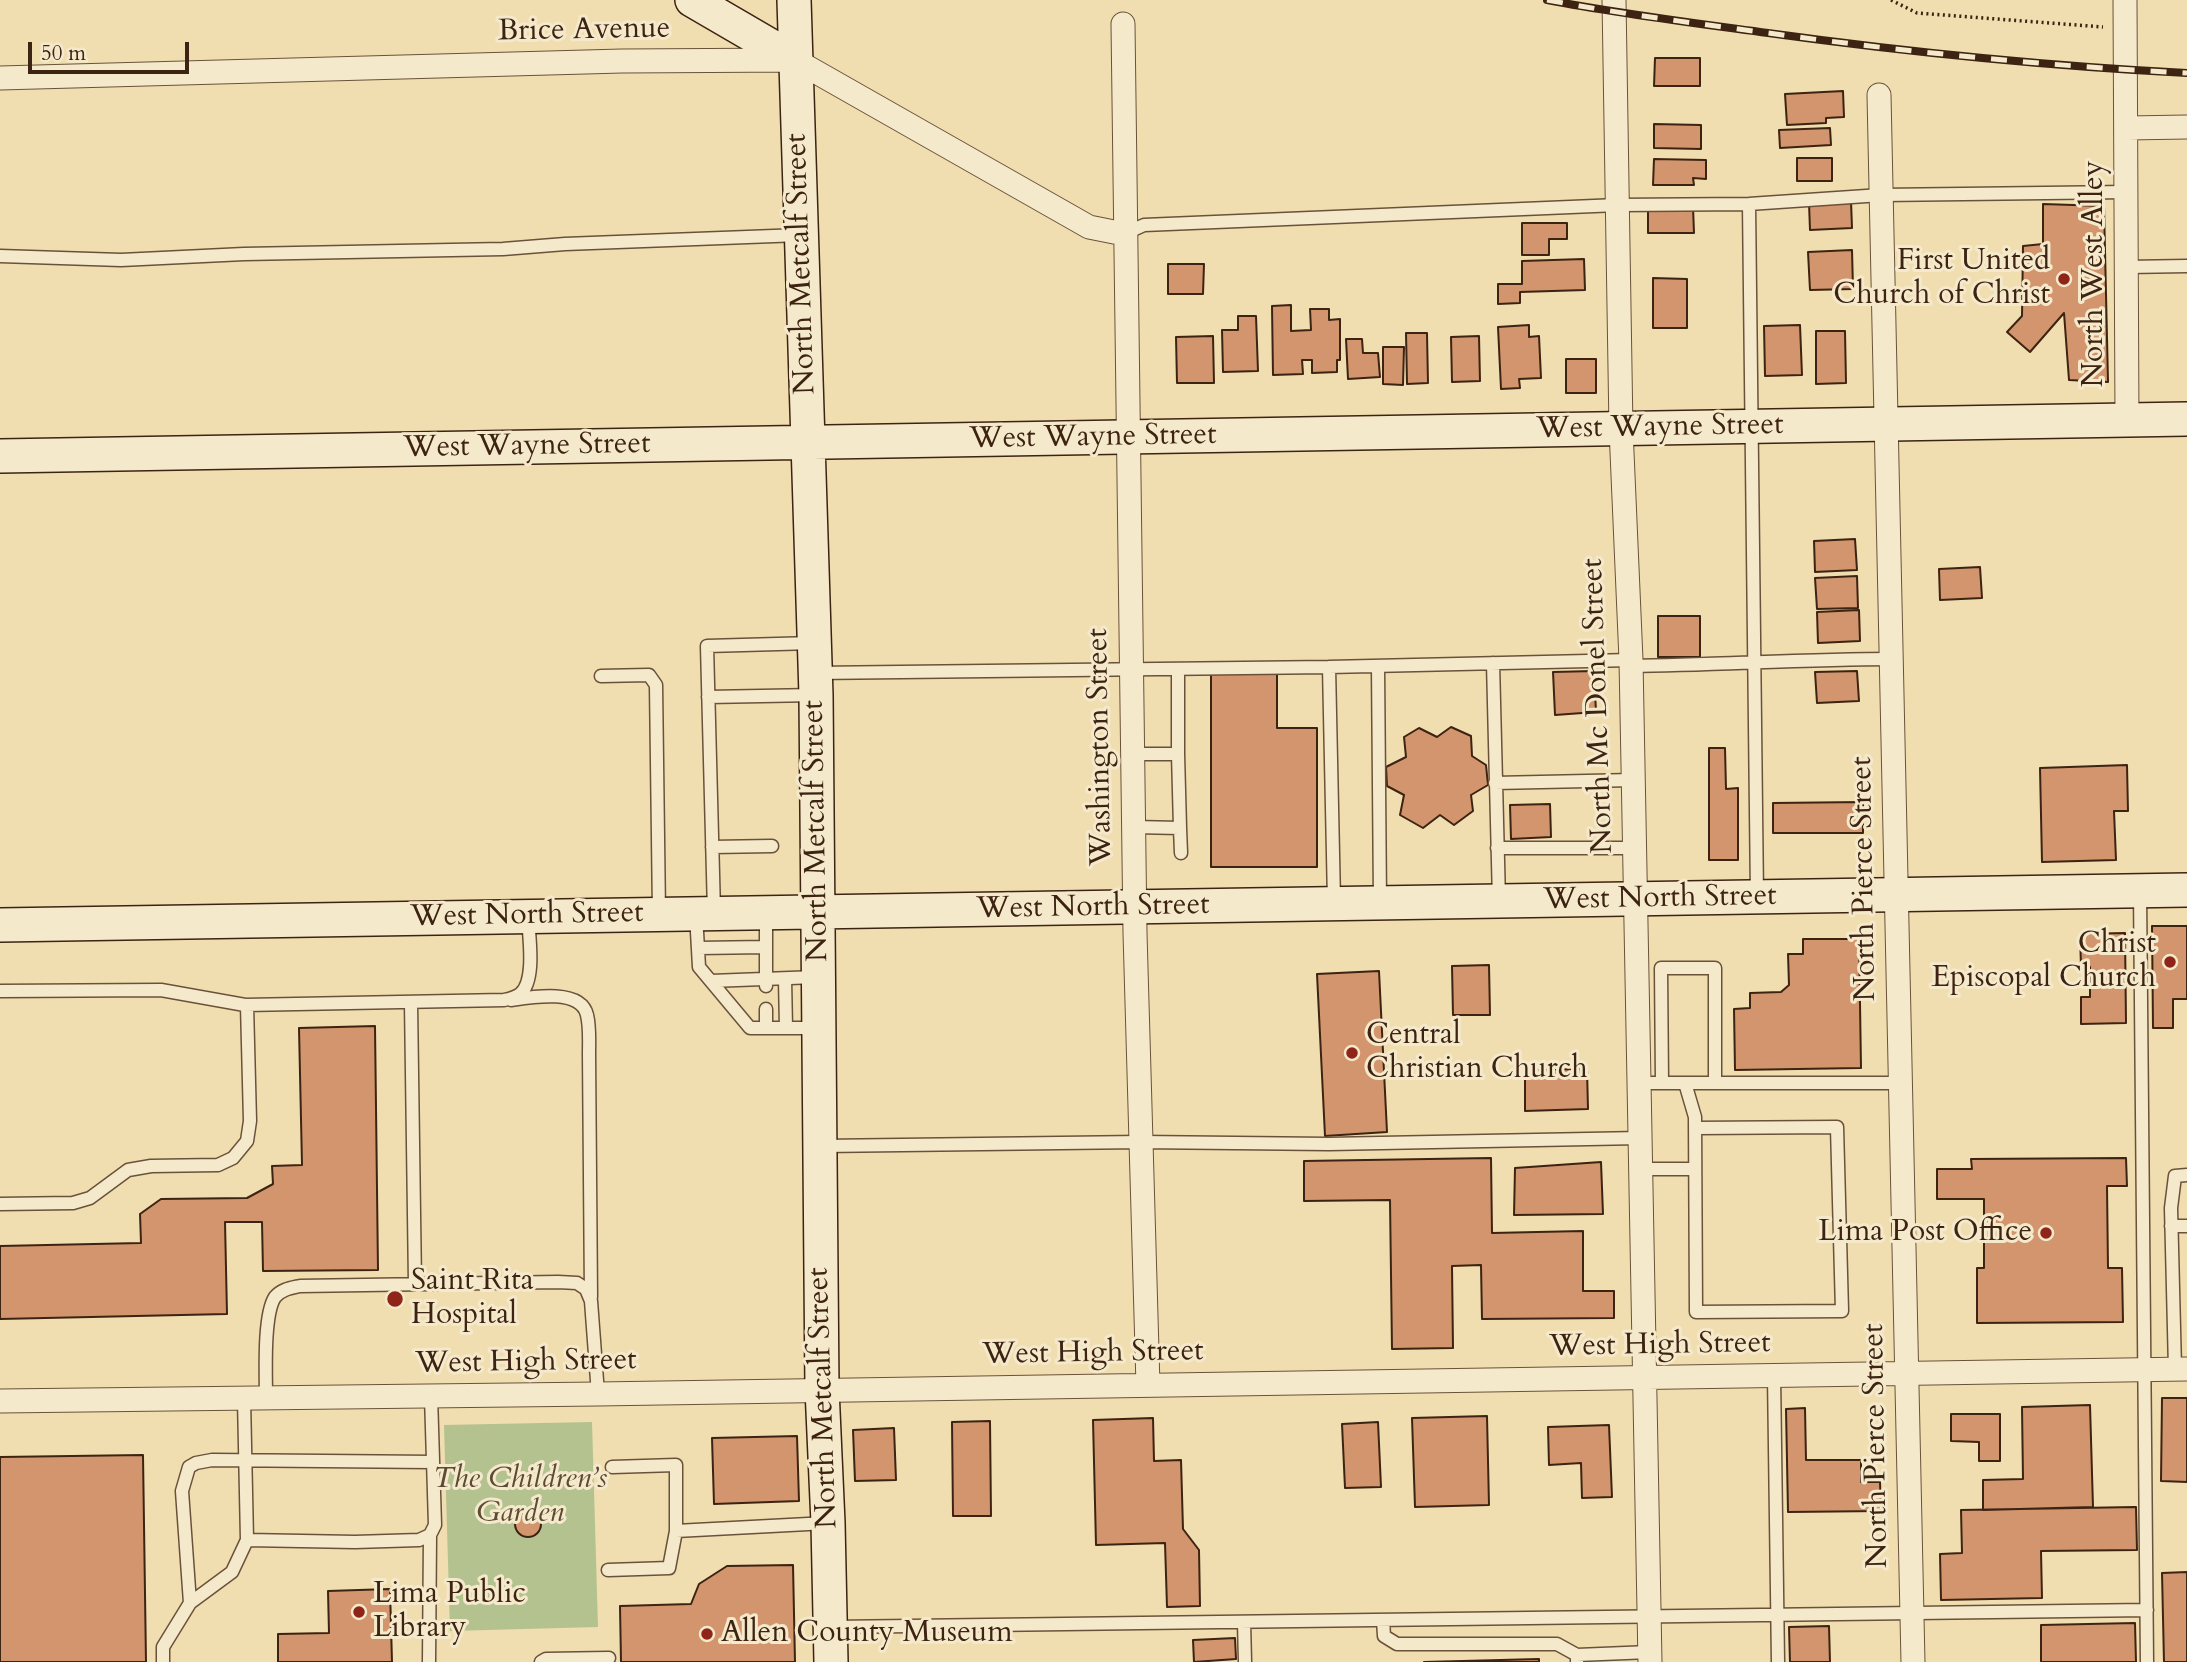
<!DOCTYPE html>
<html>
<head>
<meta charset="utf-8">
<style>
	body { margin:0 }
	#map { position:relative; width:2187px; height:1662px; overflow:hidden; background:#f0ddb0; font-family:Cardo,serif }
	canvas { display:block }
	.scale { position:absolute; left:28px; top:42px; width:161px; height:32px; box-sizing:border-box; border:4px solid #3d2312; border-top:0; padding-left:9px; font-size:21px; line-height:24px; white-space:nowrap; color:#3d2312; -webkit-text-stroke:5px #f5e9cc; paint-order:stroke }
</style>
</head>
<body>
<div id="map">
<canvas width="2187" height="1662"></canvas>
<div class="scale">50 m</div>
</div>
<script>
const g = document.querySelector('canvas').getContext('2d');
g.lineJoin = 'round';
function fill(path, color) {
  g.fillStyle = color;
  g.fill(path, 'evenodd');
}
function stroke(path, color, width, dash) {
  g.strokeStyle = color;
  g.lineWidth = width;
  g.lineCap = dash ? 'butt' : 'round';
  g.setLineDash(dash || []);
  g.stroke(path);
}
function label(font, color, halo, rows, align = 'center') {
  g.font = font + ' Cardo,serif';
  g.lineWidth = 6;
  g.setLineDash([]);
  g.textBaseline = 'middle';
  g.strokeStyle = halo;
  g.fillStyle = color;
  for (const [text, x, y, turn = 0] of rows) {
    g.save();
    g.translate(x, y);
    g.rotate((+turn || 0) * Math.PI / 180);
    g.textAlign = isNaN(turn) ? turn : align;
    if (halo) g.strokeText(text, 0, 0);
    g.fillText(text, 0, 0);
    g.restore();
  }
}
fill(new Path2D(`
	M592,1422L598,1627L450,1631L444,1425Z`), '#b4c290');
const building = new Path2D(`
	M1655,58H1700V86H1654Z
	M1843,91L1844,117L1826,118V123L1787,125L1785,94Z
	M1654,124L1701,125V149L1654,148Z
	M1830,128L1831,145L1780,148L1779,130Z
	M1797,158H1832V181H1797Z
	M1654,159L1706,160V179L1693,178L1694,185H1653Z
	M1851,201L1852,228L1810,230L1809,203Z
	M2043,204L2104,206L2108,382L2069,380L2064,313L2030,352L2007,332L2022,316L2023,246L2043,244Z
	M1648,207H1693L1694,233H1648Z
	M1522,223H1567V239H1549V255H1522Z
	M1852,250L1853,289L1810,290L1808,252Z
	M1584,259L1585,290L1520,292V303L1498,304V284H1522V261Z
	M1168,264H1204L1203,294H1168Z
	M1653,278L1687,279V328H1653Z
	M1291,305V331L1311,330L1310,309H1329V320L1340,319V360H1337V372L1312,373V360H1302L1303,374L1273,375L1272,306Z
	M1238,316H1256L1258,371L1223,372L1222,330H1238Z
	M1529,325V337L1539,336L1541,378L1519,379L1520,388L1501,389L1498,327Z
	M1800,325L1802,375L1765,376L1764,326Z
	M1816,331H1845L1846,383L1816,384Z
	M1406,333H1427L1428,383L1407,384Z
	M1213,336L1214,383H1177L1176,337Z
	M1479,336L1480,381L1452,382L1451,337Z
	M1346,339H1362L1363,353H1378L1380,377L1348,379Z
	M1383,347H1404L1403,385L1383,384Z
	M1566,359H1596V393H1566Z
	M1855,539L1857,570L1815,572L1814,541Z
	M1980,567L1982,598L1940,600L1939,569Z
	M1857,576L1858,608L1817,609L1815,578Z
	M1859,610L1860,641L1818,643L1817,612Z
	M1658,616H1700V657H1658Z
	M1594,671L1596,712L1555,715L1553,672Z
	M1857,671L1859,701L1817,703L1815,672Z
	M1211,673H1277V728H1317V867H1211Z
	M1451,727L1471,736L1472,756L1486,765L1488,785L1471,795L1473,811L1454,825L1440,815L1423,828L1400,815L1404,795L1387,786L1386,767L1406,757L1404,737L1419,728L1437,737Z
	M1709,748H1725L1726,789L1738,788V860H1709Z
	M2127,765L2128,811H2114L2116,860L2042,862L2040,768Z
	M1863,802V833H1773V803Z
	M1550,804L1551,837L1511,839L1510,805Z
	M2152,926H2187V999H2173V1028H2153Z
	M2125,933L2126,1023L2081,1024V997H2090V967H2081L2080,934Z
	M1803,939H1859L1861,1068L1735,1070L1734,1009L1750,1008V993L1781,992L1789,985L1788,954H1803Z
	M1489,965L1490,1015H1453L1452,966Z
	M1379,971L1387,1132L1325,1136L1317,974Z
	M375,1026L378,1270L263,1271L262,1222H225L227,1314L0,1319V1246L141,1243L140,1214L161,1199L247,1198L273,1184L272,1166L302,1165L299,1028Z
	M1587,1069L1588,1109L1525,1111V1070Z
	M1491,1158L1492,1233L1583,1231V1291H1614V1318L1482,1319L1481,1265L1452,1266L1453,1348L1392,1349L1390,1200L1304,1201V1161Z
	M2126,1158L2127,1186H2107L2108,1268H2122L2123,1322L1977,1323V1268H1984V1199H1937V1169H1972L1971,1159Z
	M1601,1162L1603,1214L1514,1215L1515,1168Z
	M2162,1398H2187V1482L2161,1481Z
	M2090,1405L2093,1507L1983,1510V1480L2023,1479L2022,1407Z
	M1805,1408L1806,1460H1861V1482H1880L1881,1511L1788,1512L1786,1409Z
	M1951,1414H2000V1461H1979V1442L1951,1441Z
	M1487,1416L1489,1505L1415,1507L1412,1418Z
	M1153,1418L1154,1461L1181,1460L1183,1529L1199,1550L1200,1606L1167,1607L1165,1543L1096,1545L1093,1420Z
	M990,1421L991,1516H953L952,1422Z
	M1378,1422L1381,1487L1345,1488L1342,1424Z
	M1609,1425L1612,1497L1582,1498L1581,1463L1549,1465L1548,1427Z
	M894,1428L896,1480L855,1481L853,1430Z
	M797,1436L799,1501L714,1504L712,1438Z
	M143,1455L146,1662H0V1457Z
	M2136,1507L2137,1550L2041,1551L2042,1598L1941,1600L1940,1554L1962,1553L1961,1510Z
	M515 1524a13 13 0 1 1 26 0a13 13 0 1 1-26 0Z
	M793,1565L795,1662H621L620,1606L691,1604L699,1584L727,1566Z
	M2187,1572V1662H2164L2162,1573Z
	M390,1589L392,1662H278V1634L329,1633L328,1591Z
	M2135,1623L2136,1662H2041V1625Z
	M1829,1626L1830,1662H1790L1789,1627Z
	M1235,1638L1236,1659L1194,1662L1193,1640Z
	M1539,1659V1662H1424Z`);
fill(building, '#d2956d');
stroke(building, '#3d2312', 2);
const lane = new Path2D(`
	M1749,204L1757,897
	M1124,234L1144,225L1618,205L1749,204L1881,195L2127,192
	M0,256L121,260L244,254L503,249L565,244L800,235
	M2127,267L2187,266
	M1493,663L1499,901
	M1378,666L1380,902
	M1631,666C1718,665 1805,659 1892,659
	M1329,667L1334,901
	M1178,669V754
	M815,673L1329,667L1631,660
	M601,676L649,675L656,685L659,914
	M708,697L815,695
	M1133,754H1178L1180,828L1134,827
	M1495,783L1633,780
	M1180,828L1181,853
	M712,847L772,846
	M1497,848H1635
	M2140,891L2147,1662
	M714,912L707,646L813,643
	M696,914L699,967L750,1028H816
	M698,948L766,947
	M785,979L786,1028
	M711,981L816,977
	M766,986V913
	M0,991L161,990L245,1005L504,1000C509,999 516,997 520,994C536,981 529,937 528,918
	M511,1000C531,997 581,988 587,1015C590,1027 589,1042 589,1054L591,1297
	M411,1003L415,1284
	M766,1009V1028
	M1639,1083H1901
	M1662,1083L1661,968H1715V1083
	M1685,1083L1695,1117L1696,1312L1842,1311L1837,1127L1696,1128
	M822,1146L1140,1142L1329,1144L1640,1138
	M1641,1169H1695
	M0,1204L73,1203L90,1198L128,1170L151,1166L218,1165L233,1158L247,1141L250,1121L247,1005
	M2171,1226H2187
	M2175,1369L2171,1208L2175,1176L2187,1175
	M1774,1375L1778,1662
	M266,1398C266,1376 263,1315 275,1297C282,1289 291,1288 300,1286L558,1282L577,1283L586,1289L591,1301L598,1394
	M612,1467L676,1465V1531
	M247,1540L355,1542L419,1540L430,1535L435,1525L431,1396
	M608,1570L669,1568L676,1531L827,1523
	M190,1603L182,1491L189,1467L196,1463L212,1460L433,1462
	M1383,1620L1384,1636L1397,1644H1557L1577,1655V1662
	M1244,1622L1245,1662
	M833,1627L2147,1610
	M1577,1655L1650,1652
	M163,1662V1647L190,1603L232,1572L247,1540L244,1399
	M429,1662L430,1535
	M541,1662L546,1659L609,1658`);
const street = new Path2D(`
	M1614,0L1621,429L1631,660L1650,1662
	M2125,0L2127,420
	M1123,24L1135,933L1148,1385
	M0,78L622,61L795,60L1089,227L1124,234
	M1879,95L1913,1662
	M2127,128L2187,127
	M0,1401L598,1394L2187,1369`);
const secondary = new Path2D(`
	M692,0L795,60
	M794,0L816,695L822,1389L828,1523L831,1662
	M0,456L2187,419
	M0,925L2187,890`);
stroke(lane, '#6a523a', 15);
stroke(street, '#6a523a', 25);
stroke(secondary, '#3d2312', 36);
stroke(new Path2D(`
	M1891,0L1917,13L2103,27`), '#3d2312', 3.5, [2, 3.5]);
stroke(lane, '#f5e9cc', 12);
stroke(street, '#f5e9cc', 23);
stroke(secondary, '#f5e9cc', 33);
const rail = new Path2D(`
	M1547,0C1621,14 1694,23 1768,33C1907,52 2047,66 2187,73`);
stroke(rail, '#3d2312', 8);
stroke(rail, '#f5e9cc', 5, [16]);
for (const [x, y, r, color] of [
	[2064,279,7,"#8f2418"],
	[2170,962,7,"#8f2418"],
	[1352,1053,7,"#8f2418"],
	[2046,1233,7,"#8f2418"],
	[395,1299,9,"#8f2418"],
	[359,1612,7,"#8f2418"],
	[707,1634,7,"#8f2418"]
]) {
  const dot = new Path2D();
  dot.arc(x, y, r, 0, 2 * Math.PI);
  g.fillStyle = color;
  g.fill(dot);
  stroke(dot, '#f5e9cc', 2.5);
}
label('30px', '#3d2312', '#f5e9cc', [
	["Brice Avenue",584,31,-1],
	["North Metcalf Street",802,264,-92],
	["North West Alley",2095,274,-90],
	["West Wayne Street",1660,428,-1],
	["West Wayne Street",1093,438,-1],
	["West Wayne Street",527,447,-1],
	["North Mc Donel Street",1599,706,-92],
	["Washington Street",1101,747,-91],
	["North Metcalf Street",817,831,-91],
	["North Pierce Street",1865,879,-91],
	["West North Street",1660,899,-1],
	["West North Street",1093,908,-1],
	["West North Street",527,916,-1],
	["West High Street",1660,1346,-1],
	["West High Street",1093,1354,-1],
	["West High Street",526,1363,-1],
	["North Metcalf Street",824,1398,-92],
	["North Pierce Street",1877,1446,-91]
]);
label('30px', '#3d2312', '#f5e9cc', [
	["First United",2050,262,"right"],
	["Church of Christ",2050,296,"right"],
	["Christ",2156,945,"right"],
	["Episcopal Church",2156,979,"right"],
	["Central",1366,1036],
	["Christian Church",1366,1070],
	["Lima Post Office",2032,1233,"right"],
	["Saint Rita",411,1282],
	["Hospital",411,1316],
	["Lima Public",373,1595],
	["Library",373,1629],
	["Allen County Museum",721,1634]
], 'left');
label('italic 30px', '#5b4b32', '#f5e9cc', [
	["The Children’s",520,1480],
	["Garden",520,1514]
]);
</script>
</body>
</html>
